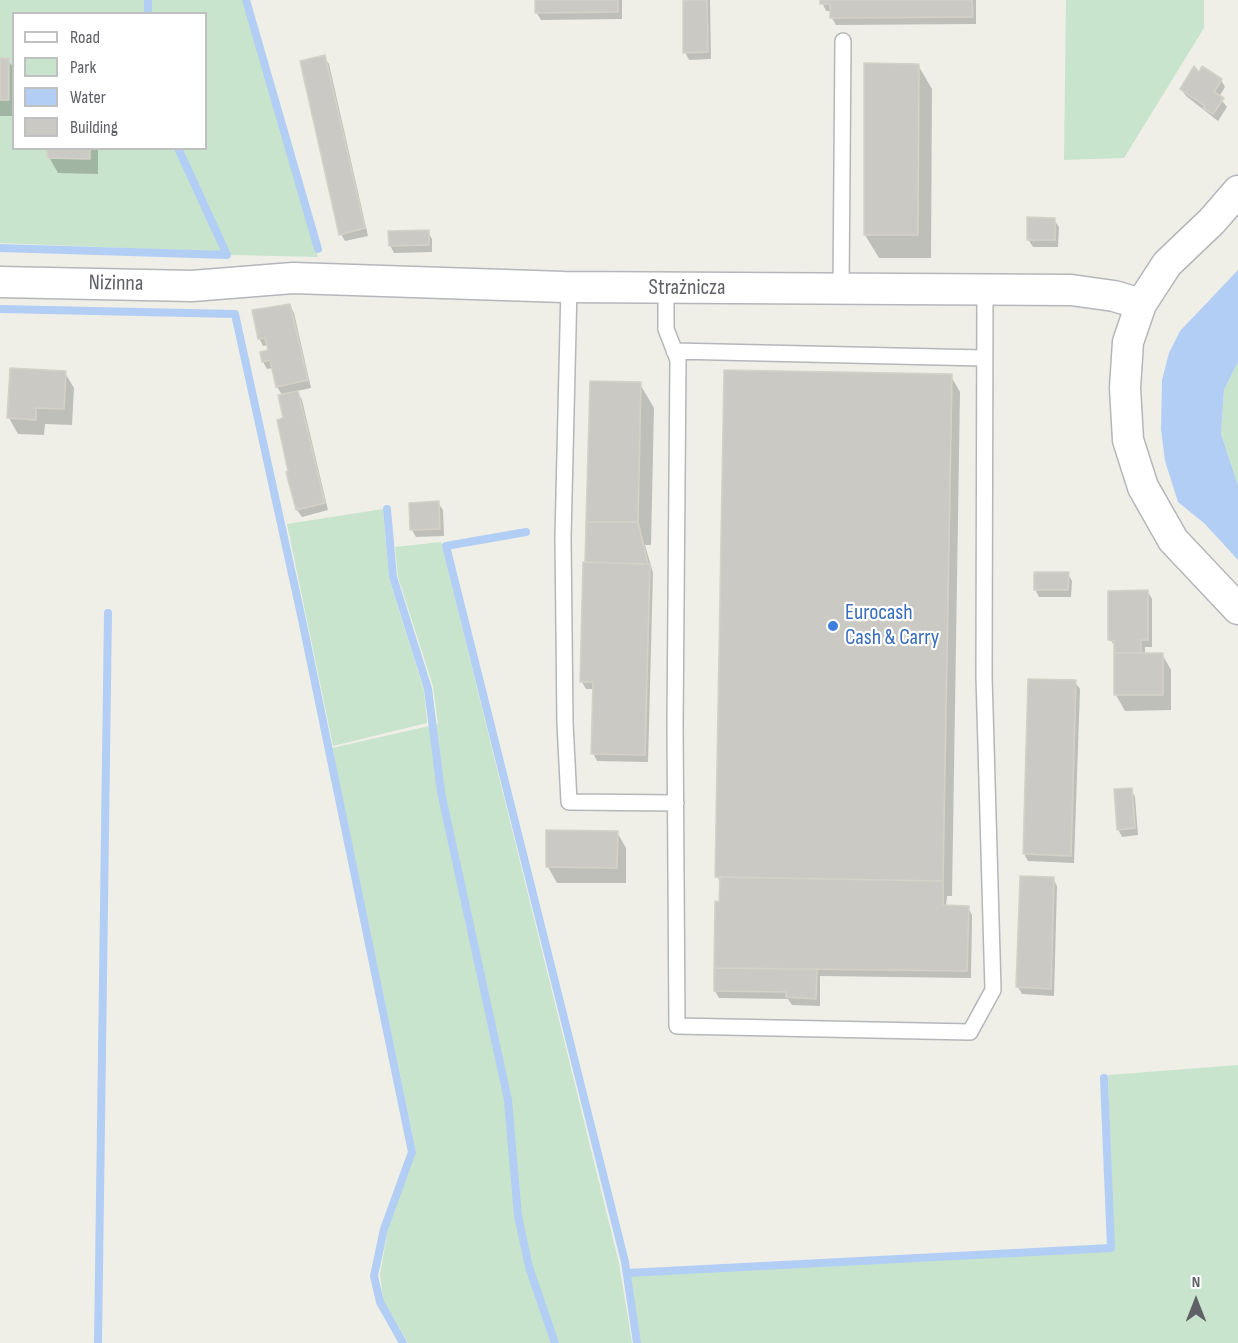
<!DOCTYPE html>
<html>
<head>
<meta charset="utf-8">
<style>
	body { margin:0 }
	#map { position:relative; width:1238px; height:1343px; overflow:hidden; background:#efefe8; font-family:"Sofia Sans Condensed",sans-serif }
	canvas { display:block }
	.legend { position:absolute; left:12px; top:12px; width:195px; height:138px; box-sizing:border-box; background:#fff; border:2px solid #bfc0c2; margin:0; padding:8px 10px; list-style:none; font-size:18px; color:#5f6166 }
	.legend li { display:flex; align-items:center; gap:12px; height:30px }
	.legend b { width:30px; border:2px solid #bfc0c2 }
	.north { position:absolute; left:1166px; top:1271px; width:60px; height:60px; -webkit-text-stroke:4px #fff; paint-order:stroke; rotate:0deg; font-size:16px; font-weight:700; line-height:24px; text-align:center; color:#5f6166 }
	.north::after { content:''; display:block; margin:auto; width:21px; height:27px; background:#5f6166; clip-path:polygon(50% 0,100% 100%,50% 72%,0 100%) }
</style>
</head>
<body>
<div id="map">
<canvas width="1238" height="1343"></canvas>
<ul class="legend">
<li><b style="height:8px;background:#fff"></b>Road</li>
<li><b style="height:16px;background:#c8e4cc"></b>Park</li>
<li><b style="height:16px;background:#b2cef5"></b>Water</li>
<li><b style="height:16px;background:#cbc9c4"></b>Building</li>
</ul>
<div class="north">N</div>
</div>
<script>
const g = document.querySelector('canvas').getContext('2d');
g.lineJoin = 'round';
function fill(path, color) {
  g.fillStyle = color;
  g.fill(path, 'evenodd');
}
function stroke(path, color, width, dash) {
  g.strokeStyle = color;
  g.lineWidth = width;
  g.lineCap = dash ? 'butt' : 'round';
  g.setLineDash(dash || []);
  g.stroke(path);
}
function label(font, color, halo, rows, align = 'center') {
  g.font = font + ' "Sofia Sans Condensed",sans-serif';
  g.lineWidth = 4.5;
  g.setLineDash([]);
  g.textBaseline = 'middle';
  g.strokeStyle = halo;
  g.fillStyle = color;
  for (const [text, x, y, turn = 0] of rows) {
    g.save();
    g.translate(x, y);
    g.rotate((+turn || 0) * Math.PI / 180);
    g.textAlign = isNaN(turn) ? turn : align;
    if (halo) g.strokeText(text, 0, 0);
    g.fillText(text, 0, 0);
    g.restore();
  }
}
fill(new Path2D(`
	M0,0H145V13L14,14V148L176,149L223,252L0,243Z
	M151,0H243L318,257L230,255L181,149L206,148V14L151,13Z
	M1066,0H1204V28L1124,158L1064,160Z
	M1238,362V485L1221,434L1224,390Z
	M383,509L389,578L424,691L427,723L333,746L287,524Z
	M441,542L619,1263L632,1343H408L383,1300L380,1274L389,1223L416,1151L332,748L438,724L433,686L398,577L395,547Z
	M1238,1065V1343H640L630,1276L1114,1250L1108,1075Z`), '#c8e4cc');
fill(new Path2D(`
	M1238,270V362L1224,390L1221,434L1238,485V560L1205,524L1178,502L1165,461L1161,429L1162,380L1169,353L1180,331Z`), '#b2cef5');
fill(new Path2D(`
	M536,0H622V19L541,20L536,12Z
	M684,0H710L711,59L689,60L685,52Z
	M821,0H976V24L836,25L832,18L831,11H826Z
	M324,57L329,64L368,236L345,241L341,234Z
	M0,60H8L14,69V116H0Z
	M918,65L932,89L931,258H879L865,235Z
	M1221,80L1225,87L1219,97L1227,107L1218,121L1186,96L1181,89Z
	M49,148H98V174L58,173L49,157Z
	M1054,220L1059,227L1058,247H1033L1028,239Z
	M428,232L432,239V252L394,253L390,245Z
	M290,305L294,313L311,388L297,391L302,400L328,510L302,517L297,510L288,473L290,472L283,396L277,387L273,368L267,369L263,362L261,353L270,351L268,345L263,346L259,338Z
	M65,373L74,388L72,425L45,424L44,435L18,434L9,418Z
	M951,376L960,392L952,896H947L946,907H968L972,915L971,978L820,976V1006L792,1005L788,999L719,998L715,991L721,884L717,876Z
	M640,384L654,408L651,545H645L653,573L648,762L597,761L593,753L595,689H586L582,682L587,522Z
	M438,503L443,510L444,536L416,537L412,530Z
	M1068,574L1072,581L1071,597H1039L1035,589Z
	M1148,592L1152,599V647H1145V654H1162L1171,670V710L1125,711L1116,695L1115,647L1110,639Z
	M1075,682L1080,689L1074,863L1028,861L1024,854Z
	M1131,789L1135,797L1138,835L1122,837L1118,829Z
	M548,831L617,832L626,848V883H557L548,867Z
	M1053,878L1057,886L1054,996L1022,994L1018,987Z`), '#0003');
stroke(new Path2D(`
	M148,0V14
	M246,0L318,249
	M0,248L227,255L178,148
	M0,309L235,314L301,615L412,1152L384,1229L374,1276L380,1302L403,1343
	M387,509L393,577L428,689L441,792L508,1100L518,1216L529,1267L555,1343
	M526,532L446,546L625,1262L637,1343
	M627,1273L1111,1248L1104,1078
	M98,1343L108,613`), '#b2cef5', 8);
const building = new Path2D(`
	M535,0H618V12L535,13Z
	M683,0H707L708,52L683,53Z
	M820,0H972L973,17L830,18V4H820Z
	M325,55L365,228L339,235L300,61Z
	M0,58H9V100H0Z
	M864,63L919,64L918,235H864Z
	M1194,66L1199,72L1202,66L1222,79L1214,92L1224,98L1213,114L1203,108L1205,106L1180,89Z
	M47,148H90V159L47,158Z
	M1027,217L1055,218V240H1027Z
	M429,230V245L389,246L388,231Z
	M290,304L308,380L276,387L270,360L262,362L260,352L268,350L265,338L258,339L252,310Z
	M10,368L66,371L64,409L36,408V420L7,418Z
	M724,370L952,374L943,881L715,877Z
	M590,381L641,382L638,522H586Z
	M298,391L325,503L296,510L286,472L288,471L277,420L283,418L278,395Z
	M439,501L440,529L410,530L409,503Z
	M586,522H638L648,564L585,562Z
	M583,562L650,564L645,755L591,754L593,682H580Z
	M1034,572H1069L1068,590H1034Z
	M1148,590V640H1141V653H1114V641L1108,640V591Z
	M1114,653H1163V695H1114Z
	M1028,679L1076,680L1071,856L1023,854Z
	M1132,788L1135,828L1117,830L1114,789Z
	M546,830L618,831L617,868L546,867Z
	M1020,876L1054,877L1051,989L1016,987Z
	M720,877L943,881V905L969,906L967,971L714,968L715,901L719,902Z
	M714,968L817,969L816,999L786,997V992L714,991Z`);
fill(building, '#cbc9c4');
stroke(building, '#d4d2c7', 1.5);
const service = new Path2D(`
	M569,287L563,537L565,723L569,802L676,803
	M666,288V329L678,360L675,725L677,1026L970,1032L993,990L984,676L985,290
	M841,289L843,41
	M674,351L983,358`);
const minor = new Path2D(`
	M1238,191L1212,221L1167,264L1141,304L1128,342L1125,388L1128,440L1143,487L1173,540L1238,609
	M0,282L192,286L293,278L564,287L1071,290L1114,296L1141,304`);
stroke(service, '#b5b6bb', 18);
stroke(minor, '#b5b6bb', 33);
stroke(service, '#fff', 15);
stroke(minor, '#fff', 30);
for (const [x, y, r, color] of [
	[833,626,6,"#3f7fe0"]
]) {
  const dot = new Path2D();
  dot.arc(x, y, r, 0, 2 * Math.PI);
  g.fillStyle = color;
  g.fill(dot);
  stroke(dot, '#fff', 2);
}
label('22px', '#5f6166', '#fff', [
	["Nizinna",116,284,1],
	["Strażnicza",687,288]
]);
label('22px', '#366cbe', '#fff', [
	["Eurocash",845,613],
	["Cash & Carry",845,638]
], 'left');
</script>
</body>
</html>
